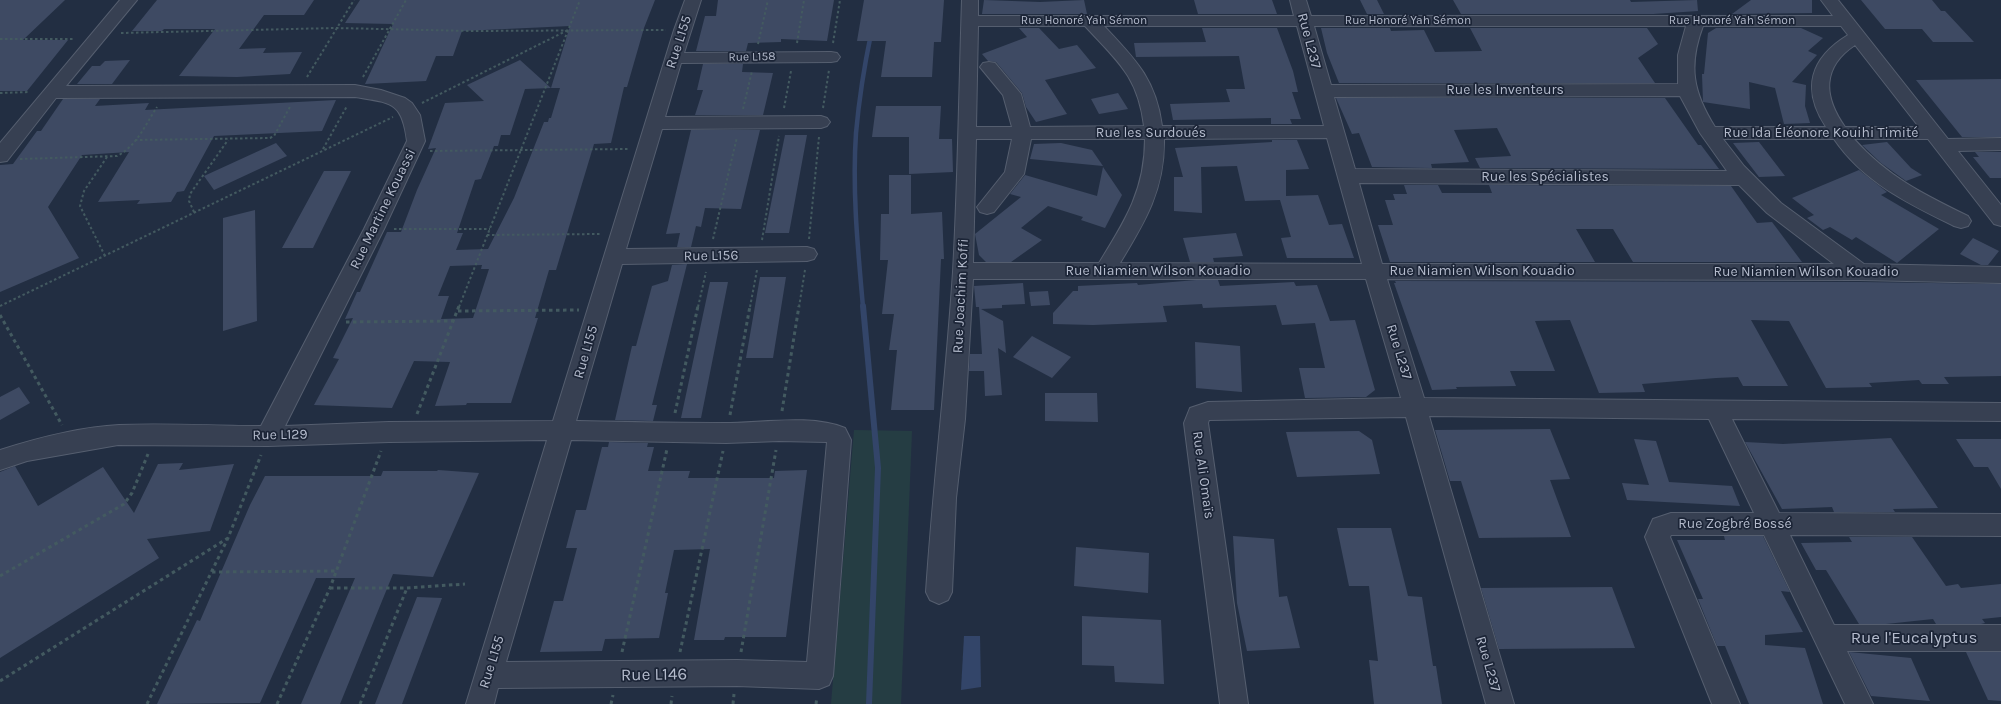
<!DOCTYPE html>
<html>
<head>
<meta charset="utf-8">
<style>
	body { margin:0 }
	canvas { display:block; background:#222e42 }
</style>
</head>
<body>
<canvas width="2001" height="704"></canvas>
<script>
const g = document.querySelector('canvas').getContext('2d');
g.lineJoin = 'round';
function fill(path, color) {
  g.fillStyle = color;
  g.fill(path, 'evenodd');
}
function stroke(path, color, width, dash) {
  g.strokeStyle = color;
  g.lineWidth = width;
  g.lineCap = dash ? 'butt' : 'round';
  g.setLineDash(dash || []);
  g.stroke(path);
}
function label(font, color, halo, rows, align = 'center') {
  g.font = font + ' Karla,sans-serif';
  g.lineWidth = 3.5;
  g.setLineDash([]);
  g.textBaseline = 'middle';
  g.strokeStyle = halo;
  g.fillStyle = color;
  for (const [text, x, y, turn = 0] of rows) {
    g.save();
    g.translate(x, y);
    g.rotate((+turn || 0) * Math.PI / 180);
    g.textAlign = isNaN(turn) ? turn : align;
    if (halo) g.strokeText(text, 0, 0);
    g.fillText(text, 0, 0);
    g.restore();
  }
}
fill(new Path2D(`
	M854,430L912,431L901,704H831Z`), '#253d43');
fill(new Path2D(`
	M964,636H980L981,687L961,690Z`), '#334569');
stroke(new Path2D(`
	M863,307C858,250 852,191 856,133C859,100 864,67 871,34`), '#334569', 4.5);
stroke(new Path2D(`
	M863,306L878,468L869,704`), '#334569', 6);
fill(new Path2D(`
	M0,0H65L23,40H68L27,91H0Z
	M157,0H314L304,15H264L239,49L266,48L263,53L302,52L290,74L237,77L179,76L215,29H164L162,31H132Z
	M360,0H655L644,28L627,87H624L611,143L594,144L556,270H549L535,318H538L511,403H467L466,405L435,406L450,362L414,361L392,408L314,405L339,359L333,358L353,318L345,319L357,292H360L387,232H401L417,190L436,148L428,149L445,103L484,101L467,85L520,60L551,88L525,89L510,135H501L498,146H494L481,179L475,180L457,233H463L456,250L488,249L514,198L544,122H548L549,118H551L560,88H551L570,26L462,31L453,56H436L426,81L365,84L393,24L345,23ZM482,265L481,269H489L473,318L441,319L449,296H438L450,266Z
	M718,0H834L827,41L781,39V42L748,43L746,51H696L705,16H716Z
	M864,0H944L941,42H934L932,77H881L886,41H857Z
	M984,0L1040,2L1084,0L1087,14H982Z
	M1194,0H1272L1277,14H1198Z
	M1360,0H1377L1384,14H1367Z
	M1453,0H1630L1631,2L1697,0L1698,11L1653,14H1461Z
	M1751,0H1812V13L1732,14Z
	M1861,0H1932L1941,11H1945L1974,42H1933L1922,29H1885Z
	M1019,28H1039L1059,49L1077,45L1096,68L1045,80L1067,114L1036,122L1026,107L1022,93L996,62L988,61L982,54L1027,37Z
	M1202,28H1277L1293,71L1298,92H1292L1301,119H1290L1292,124H1271V118L1173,120L1170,104L1230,102L1226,89H1245L1239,56L1136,57L1134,43L1206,42Z
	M1321,28H1390L1391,31L1424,30L1435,52L1482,51L1470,28H1647L1658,44L1638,58L1655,83H1339L1327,53Z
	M1716,28H1801L1823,38L1808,51L1817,55L1792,82L1806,85L1805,106L1810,123L1784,124L1775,88L1749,82L1750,109L1703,102L1702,74H1704L1708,33Z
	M130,60L112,84H77L92,66H100L105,61Z
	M703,64H743L742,72L773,73L763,115H695L703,90H697Z
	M2001,79V137H1962L1916,80Z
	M1118,93L1128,109L1099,114L1091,99Z
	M1336,98H1665L1698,145H1701L1719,169L1480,168L1475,158L1511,156L1497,128L1454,130L1469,162L1431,164L1432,168L1372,167L1359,133L1352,134Z
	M63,99H100L95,106L149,103L145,110L336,100L322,131L214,136L184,191L177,192L171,202L137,204L140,200L98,202L129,152L82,155L48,207L79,258L0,292V165L13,164L37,131H41Z
	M876,106H941L939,139H952L953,172L909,174V137H872Z
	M691,130H760L741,209L705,208L701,227L696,226L691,247H677L680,233L666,234Z
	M785,135H807L789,233H765Z
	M1272,140H1297L1309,169L1286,170V196L1318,195L1329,225L1342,224L1354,258H1287L1281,238L1291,237L1280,200L1245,201L1237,166L1201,167L1202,213L1174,211V177H1183L1175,148L1272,142Z
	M1759,142L1785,176L1759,177L1733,143Z
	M1887,142L1911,168L1922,175L1906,181L1881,163L1862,145Z
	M276,143L287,156L214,190L204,176Z
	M1061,143L1092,150L1103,166L1030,159L1034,144Z
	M1975,152H2001V178H1990L1973,157H1979Z
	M1103,167L1122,195L1105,228L1081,220L1083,217L1048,206L1021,228L1042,240L1011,262H986L979,255L975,234L1021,197L1010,194L1025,175L1097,196Z
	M1859,170L1887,192L1881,195L1939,229L1897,263L1856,237L1852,240L1830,227L1823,230L1807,218L1814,215L1792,198Z
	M324,171H351L313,248H282Z
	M889,175H911V214L942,212L944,259H941L934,410H891L897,350H889L894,314H882L888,260H880L881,214H889Z
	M1404,185H1438L1442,193H1492L1489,185L1731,186L1757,223L1772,222L1802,262H1633L1613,229H1576L1595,262H1390L1378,225H1393L1385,200H1395L1393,194H1407Z
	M255,210L257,321L223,331V218Z
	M1236,233L1243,256L1213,258L1214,262H1190L1183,238Z
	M1973,238L1999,251L1988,265H1981L1960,254Z
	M687,264L652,405H657L653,421L615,420L632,346H636L652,286L668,281L672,265Z
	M760,277H786L773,358H746Z
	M1196,280H1218L1220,286L1294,282L1296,286L1317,285L1330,321L1355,320L1375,390L1366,397L1305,398L1299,368H1325L1315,323L1282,325L1276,305L1203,308L1202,304L1163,306L1167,322L1093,325L1053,324V313L1073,291H1078V286L1137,283L1138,285Z
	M1395,281L1860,282L2001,284V376L1944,377L1949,384H1922L1919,380L1869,383L1872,387L1826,388L1789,321L1751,320L1788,386H1743L1738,377L1716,378L1642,384L1645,392L1599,393L1570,320L1535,321L1555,371H1510L1516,386L1456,387L1457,389L1432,390L1394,283H1396Z
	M710,282H728L701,418H681Z
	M1023,283L1025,304L1002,305V308L981,309L1003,321L1006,353L998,348L1002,395L985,396L984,371H969L970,354H982L979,307H976L974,286Z
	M1048,291L1050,305L1031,306L1029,292Z
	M1032,336L1071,357L1052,378L1013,357Z
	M1195,342L1240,346L1242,392L1196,388Z
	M19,387L30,403L0,420V397Z
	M1045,393H1097L1098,422L1045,421Z
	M1550,429L1570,479L1550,480L1571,537L1479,538L1461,481H1450L1435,430Z
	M1359,431L1372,440L1380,474L1297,477L1286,432Z
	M1891,438L1938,508L1893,509L1895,512H1834L1832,507L1782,509L1745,442L1783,444Z
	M1634,439L1656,441L1669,482L1732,486L1740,506L1627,500L1622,483L1649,485Z
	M1956,439H2001V489L1988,467H1974Z
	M609,442L648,443L647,447H654L648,471H690L688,478H774L775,471L807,470L786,637H725L724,640H694L710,549L674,550L665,593H668L659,638L605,639L602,651L540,652L554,601H563L577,548H566L576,510H586L602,447H608Z
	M183,463L179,470L234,464L210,531L147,539L159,558L0,658V472L15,466L38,506L103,467L134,513L158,464Z
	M438,470L479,473L433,577L393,574L340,704H301L355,578H316L260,703L157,704L197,620L200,621L250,505L265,476H381L383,471H437Z
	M1337,528H1391L1408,596L1422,597L1433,666H1436L1442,704H1374L1369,660L1378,661L1369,586H1349Z
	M1233,536L1274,539L1279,597L1287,596L1300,648L1247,651L1237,603Z
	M1724,536H1763L1790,592L1781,591L1803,632L1765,635V645L1805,648L1823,704H1749L1725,646H1717L1698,599H1703L1677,540H1725Z
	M1849,537H1912L1946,586L1958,584L1961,588L2001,584V617L1982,619L1985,623L1981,624H1936L1933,619L1886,624H1859L1826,570H1816L1801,543L1852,542Z
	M1076,547L1149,553L1148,593L1074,586Z
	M1612,587L1635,648L1499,649L1481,588Z
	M417,597L442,598L402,704H375Z
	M1082,616L1161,620L1164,684L1115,682L1114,666L1082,665Z
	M1849,652L1911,658L1930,701L1871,696Z
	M1966,652H2001V701L1988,700Z`), '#3e4a63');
const minor = new Path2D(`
	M120,0H137L66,86L355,85L381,90L405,98L412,103L420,115L425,141L384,229L285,426L389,422L553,421L674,30L685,0H701L684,53L831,52L837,53L840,57L837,61L831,62L681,63L665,117L821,116L827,118L830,122L827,126L821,128L662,129L626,249L807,247L814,249L817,254L814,259L807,261L622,264L576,421C626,422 675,423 725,423C760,423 813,414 845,428L851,440L833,676L829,685L819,689L737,686L498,688L494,704H466L547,440L389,442L268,446L118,445L27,461L0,470V450C38,438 79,427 119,425C166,423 214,426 261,426L364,229L407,141C402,101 391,103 355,97L56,98L7,161L0,162V143ZM571,440L726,443L779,441L827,442L807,662L737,660L506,662Z
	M962,0H978V16H1294L1290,0H1306L1311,16H1833L1821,0H1838L1948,139L2001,138V150L1958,151L2001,205V226L1994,224L1928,139H1854C1888,177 1923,194 1968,216L1971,221L1968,226L1961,228L1954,226C1909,204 1863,182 1834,139H1723L1744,166L1781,203L1864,264L2001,267V283L1860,280L1387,279L1424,398L2001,403V421L1732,419L1779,513L2001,514V536L1790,535L1834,625H2001V651H1847L1873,704H1845L1764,535H1671L1670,537L1740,704H1712L1645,537L1653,519L1671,513H1754L1709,419L1429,416L1514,704H1486L1406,417L1209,420L1208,423L1248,704H1220L1184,423L1190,408L1208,402L1401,398L1366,279H973L965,419L956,498L952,592L948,600L939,604L930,600L926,592C933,485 946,379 953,272C958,182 959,91 962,0ZM978,26H1085C1117,61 1138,76 1144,126L1030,127L1021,94L995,63L989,62L983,63L980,67L1003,95L1012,127H976ZM1104,26H1297L1324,126H1162C1156,79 1135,59 1104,26ZM1314,26H1686L1678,55V84L1331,85ZM1703,26H1841L1848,35C1810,58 1801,89 1826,127H1715C1693,92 1688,66 1703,26ZM1855,45L1919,127H1845C1823,96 1822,67 1855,45ZM1680,96L1700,133L1727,171L1355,169L1334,97ZM1327,138L1362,264L1120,263C1145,222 1165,189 1164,139ZM976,139H1012L1005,172L977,207L980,212L987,214L994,212L1024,174L1031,139H1145C1145,190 1125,221 1099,263H973ZM1359,183L1739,185L1767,213L1834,264H1382Z`);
stroke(minor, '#555e6f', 2);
stroke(new Path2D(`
	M121,33L335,28L472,31L666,30
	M0,39H75
	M797,43L804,0
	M833,43L840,0
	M758,44L768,0
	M307,77L354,0
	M363,77L406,0
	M0,93L30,92
	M422,103L568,30
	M784,108L791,71
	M823,108L829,70
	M743,109L752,71
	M135,140L270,138L274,136L291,105
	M323,149L347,106
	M430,151L628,149
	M20,159L117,156C137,146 145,125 157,107
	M194,212L189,201L190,194L228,140
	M394,229H490
	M487,235L601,234
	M713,239L737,137
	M809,239L819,137
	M762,240L779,136
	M105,256L80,206L84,191L107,157
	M0,306L393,117
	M459,307L580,0
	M698,307L706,272
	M750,307L757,270
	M799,307L805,270`), '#435a60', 2, [2.5, 2.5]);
stroke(new Path2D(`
	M458,311L579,310
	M0,315L62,425
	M346,322L454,321
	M782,411L799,306
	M675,413L698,306
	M417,414L459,306
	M730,415L750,306
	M212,572L336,571
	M0,576L124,504L132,493L148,454
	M330,588H407L465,584
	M622,652L667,449
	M680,652L723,451
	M741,652L776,450
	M0,681L228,538
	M147,704L228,538L261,455
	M277,704L330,588L381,451
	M360,704L407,588
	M611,704L613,695
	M671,704L672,696
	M733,704L734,694
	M816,704L817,697`), '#435a60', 3, [3.5, 3.5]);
fill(minor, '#374052');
label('12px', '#b4bbcc', '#1c2537', [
	["Rue Honoré Yah Sémon",1084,21],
	["Rue Honoré Yah Sémon",1408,21],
	["Rue Honoré Yah Sémon",1732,21],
	["Rue L158",752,57,-1]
]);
label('14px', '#b4bbcc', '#1c2537', [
	["Rue L237",1309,41,75],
	["Rue L155",679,42,-72],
	["Rue les Inventeurs",1505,90],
	["Rue les Surdoués",1151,133],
	["Rue Ida Éléonore Kouihi Timité",1821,133],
	["Rue les Spécialistes",1545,177],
	["Rue Martine Kouassi",383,209,-64],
	["Rue L156",711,256,-1],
	["Rue Niamien Wilson Kouadio",1158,271],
	["Rue Niamien Wilson Kouadio",1482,271],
	["Rue Niamien Wilson Kouadio",1806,272],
	["Rue Joachim Koffi",961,296,-87],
	["Rue L155",586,352,-74],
	["Rue L237",1399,352,73],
	["Rue L129",280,435,-1],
	["Rue Ali Omaïs",1203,475,82],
	["Rue Zogbré Bossé",1735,524],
	["Rue L155",492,662,-73],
	["Rue L237",1488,664,74]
]);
label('17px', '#b4bbcc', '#1c2537', [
	["Rue l'Eucalyptus",1914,638],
	["Rue L146",654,675,-1]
]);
</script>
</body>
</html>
